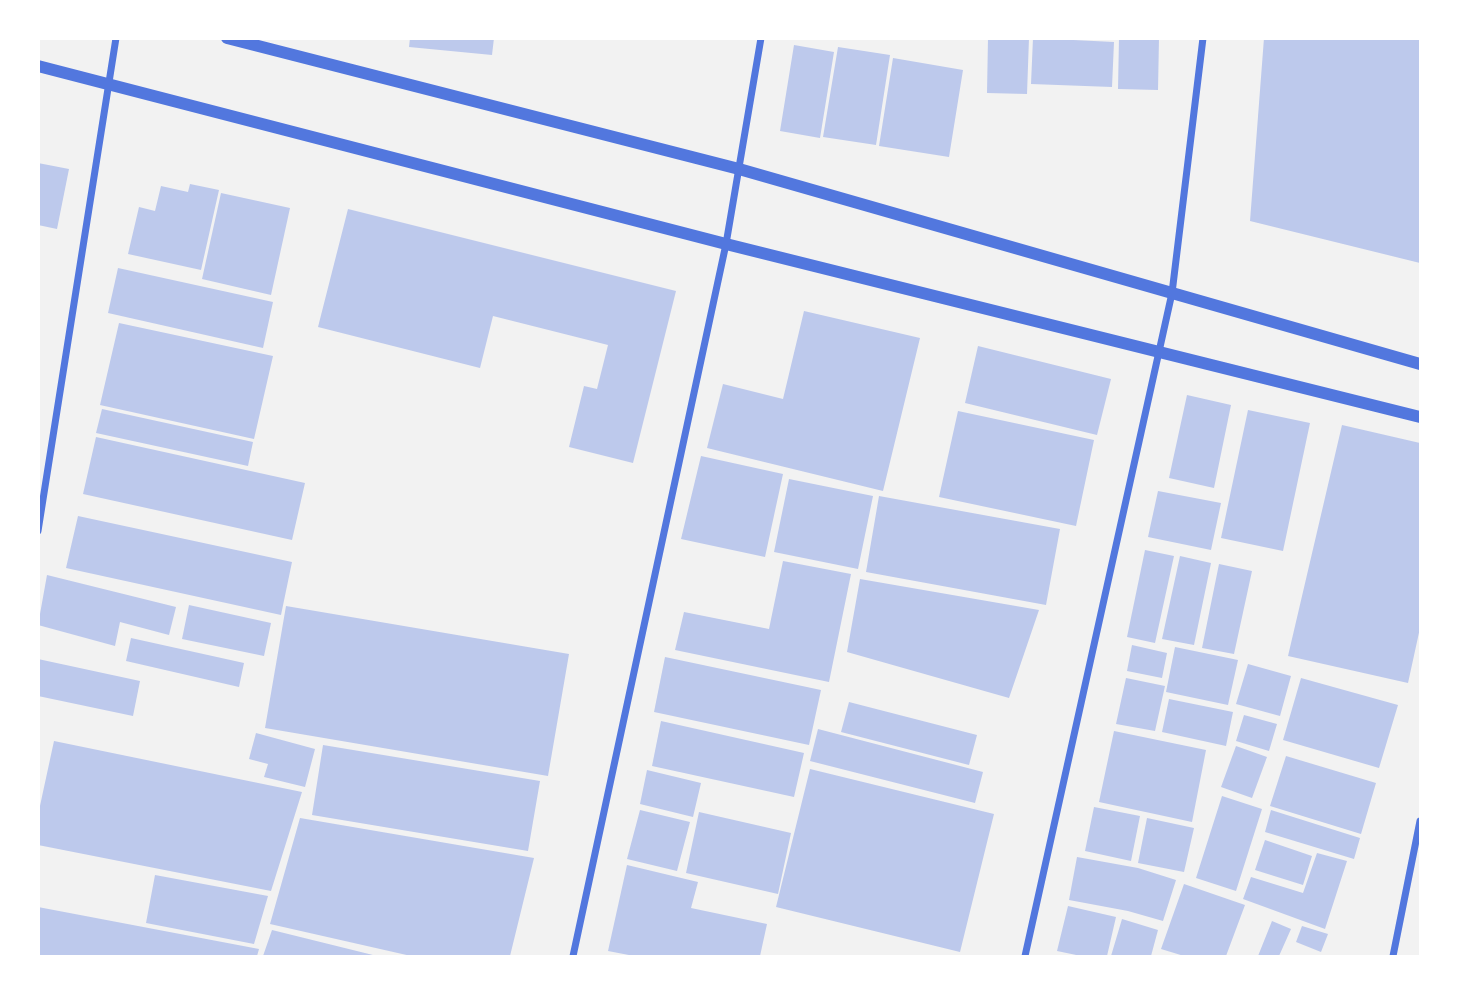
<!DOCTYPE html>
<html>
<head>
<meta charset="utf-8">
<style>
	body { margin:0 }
	#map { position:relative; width:1459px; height:995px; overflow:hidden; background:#f2f2f2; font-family:"IBM Plex Serif",serif }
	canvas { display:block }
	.frame { position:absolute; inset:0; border:40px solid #fff; pointer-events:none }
</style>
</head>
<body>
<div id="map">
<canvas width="1459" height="995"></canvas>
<div class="frame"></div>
</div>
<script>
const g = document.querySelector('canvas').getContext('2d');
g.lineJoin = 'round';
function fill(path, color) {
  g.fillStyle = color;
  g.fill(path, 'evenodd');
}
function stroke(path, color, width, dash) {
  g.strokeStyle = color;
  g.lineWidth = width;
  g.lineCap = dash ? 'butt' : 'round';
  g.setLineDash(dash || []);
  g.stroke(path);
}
fill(new Path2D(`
	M410,38H494L492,55L409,47Z
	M988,38H1029L1027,94L987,93Z
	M1033,38L1114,42L1112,87L1031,84Z
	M1119,38H1159L1158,90L1118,89Z
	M1264,38H1420V263L1250,221Z
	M794,45L834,52L820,138L780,131Z
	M838,47L890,55L876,145L823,137Z
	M893,58L963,70L949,157L879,146Z
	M38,163L69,169L57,229L38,225Z
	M190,184L219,190L201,270L128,254L139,207L155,211L161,186L188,192Z
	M221,193L290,208L271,295L202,279Z
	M348,209L676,291L633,463L569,447L584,386L597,389L608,345L493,316L480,368L318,327Z
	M118,268L273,302L263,348L108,313Z
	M804,311L920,338L883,491L707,448L723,384L783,399Z
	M119,323L273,356L254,439L100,405Z
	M978,346L1111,379L1097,435L965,403Z
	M1187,395L1231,405L1214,488L1169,478Z
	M102,409L253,442L248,466L96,433Z
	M1248,410L1310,423L1283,551L1221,538Z
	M958,411L1094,440L1076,526L939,497Z
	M1342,425L1420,443V628L1408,683L1288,656Z
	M96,437L305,483L292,540L83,494Z
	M701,456L783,474L765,557L681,539Z
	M789,479L873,496L858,569L774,552Z
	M1158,491L1221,503L1211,550L1148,537Z
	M879,496L1060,529L1046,605L866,572Z
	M78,516L292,562L281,615L66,568Z
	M1145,550L1174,556L1155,643L1127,637Z
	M1180,556L1211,563L1194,645L1162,639Z
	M783,561L851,574L829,682L675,650L684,612L769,629Z
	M1219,564L1252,571L1234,654L1202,648Z
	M47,575L176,607L169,635L120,622L115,646L38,625Z
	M860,579L1039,610L1009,698L847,652Z
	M189,605L271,623L264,656L182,639Z
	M286,606L569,654L548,776L265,728Z
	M131,638L244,663L239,687L126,661Z
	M1132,645L1167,653L1162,678L1127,671Z
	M1175,647L1238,660L1228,705L1166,692Z
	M665,657L821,690L809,745L654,712Z
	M38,659L140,681L133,716L38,696Z
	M1248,664L1291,676L1280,716L1236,704Z
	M1126,678L1165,686L1155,731L1116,724Z
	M1301,678L1398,705L1379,768L1283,740Z
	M1169,699L1233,712L1226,746L1162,732Z
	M849,702L977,735L969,765L841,732Z
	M1244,715L1277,724L1269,751L1236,741Z
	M661,721L804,753L794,797L652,766Z
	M818,729L983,772L975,803L810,761Z
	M1114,731L1206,750L1192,822L1099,802Z
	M256,733L315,749L305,787L264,777L268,764L249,759Z
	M54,741L302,792L271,891L38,845V815Z
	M323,745L540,781L528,851L312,815Z
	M1236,746L1267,757L1252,798L1221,787Z
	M1286,756L1376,783L1361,834L1270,806Z
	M810,769L994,814L960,952L776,907Z
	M647,770L701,783L693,817L640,804Z
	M1222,796L1262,809L1236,891L1196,878Z
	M1094,807L1140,816L1131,861L1085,851Z
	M640,810L690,822L677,871L627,859Z
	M1271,810L1360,838L1354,859L1265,832Z
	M699,812L791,833L778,894L686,873Z
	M300,818L534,858L510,956H411L270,924Z
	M1147,818L1194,828L1184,872L1138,863Z
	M1265,840L1312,856L1303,885L1255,870Z
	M1317,853L1347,861L1325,929L1243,899L1251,877L1303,893Z
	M1077,857L1138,868L1176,880L1163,921L1128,911L1069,900Z
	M627,865L698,882L691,908L767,924L760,956H634L608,951Z
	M155,875L268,896L254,944L146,923Z
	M1184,884L1245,905L1226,956H1184L1161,949Z
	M1068,906L1116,917L1107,956H1081L1057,951Z
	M38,907L259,949L257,956H38Z
	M1122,919L1158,930L1151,956H1111Z
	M1272,921L1291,929L1279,956H1258Z
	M1302,926L1328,934L1321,952L1296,942Z
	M272,930L377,956H263Z`), '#bdc9ec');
stroke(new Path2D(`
	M38,531L116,38
	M573,956L726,244L761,38
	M1025,956L1172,293L1203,38
	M1393,956L1420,821`), '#5277de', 7);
stroke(new Path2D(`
	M227,38L739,169L1420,364
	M38,66L726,244L1420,417`), '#5277de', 12);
</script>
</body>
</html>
